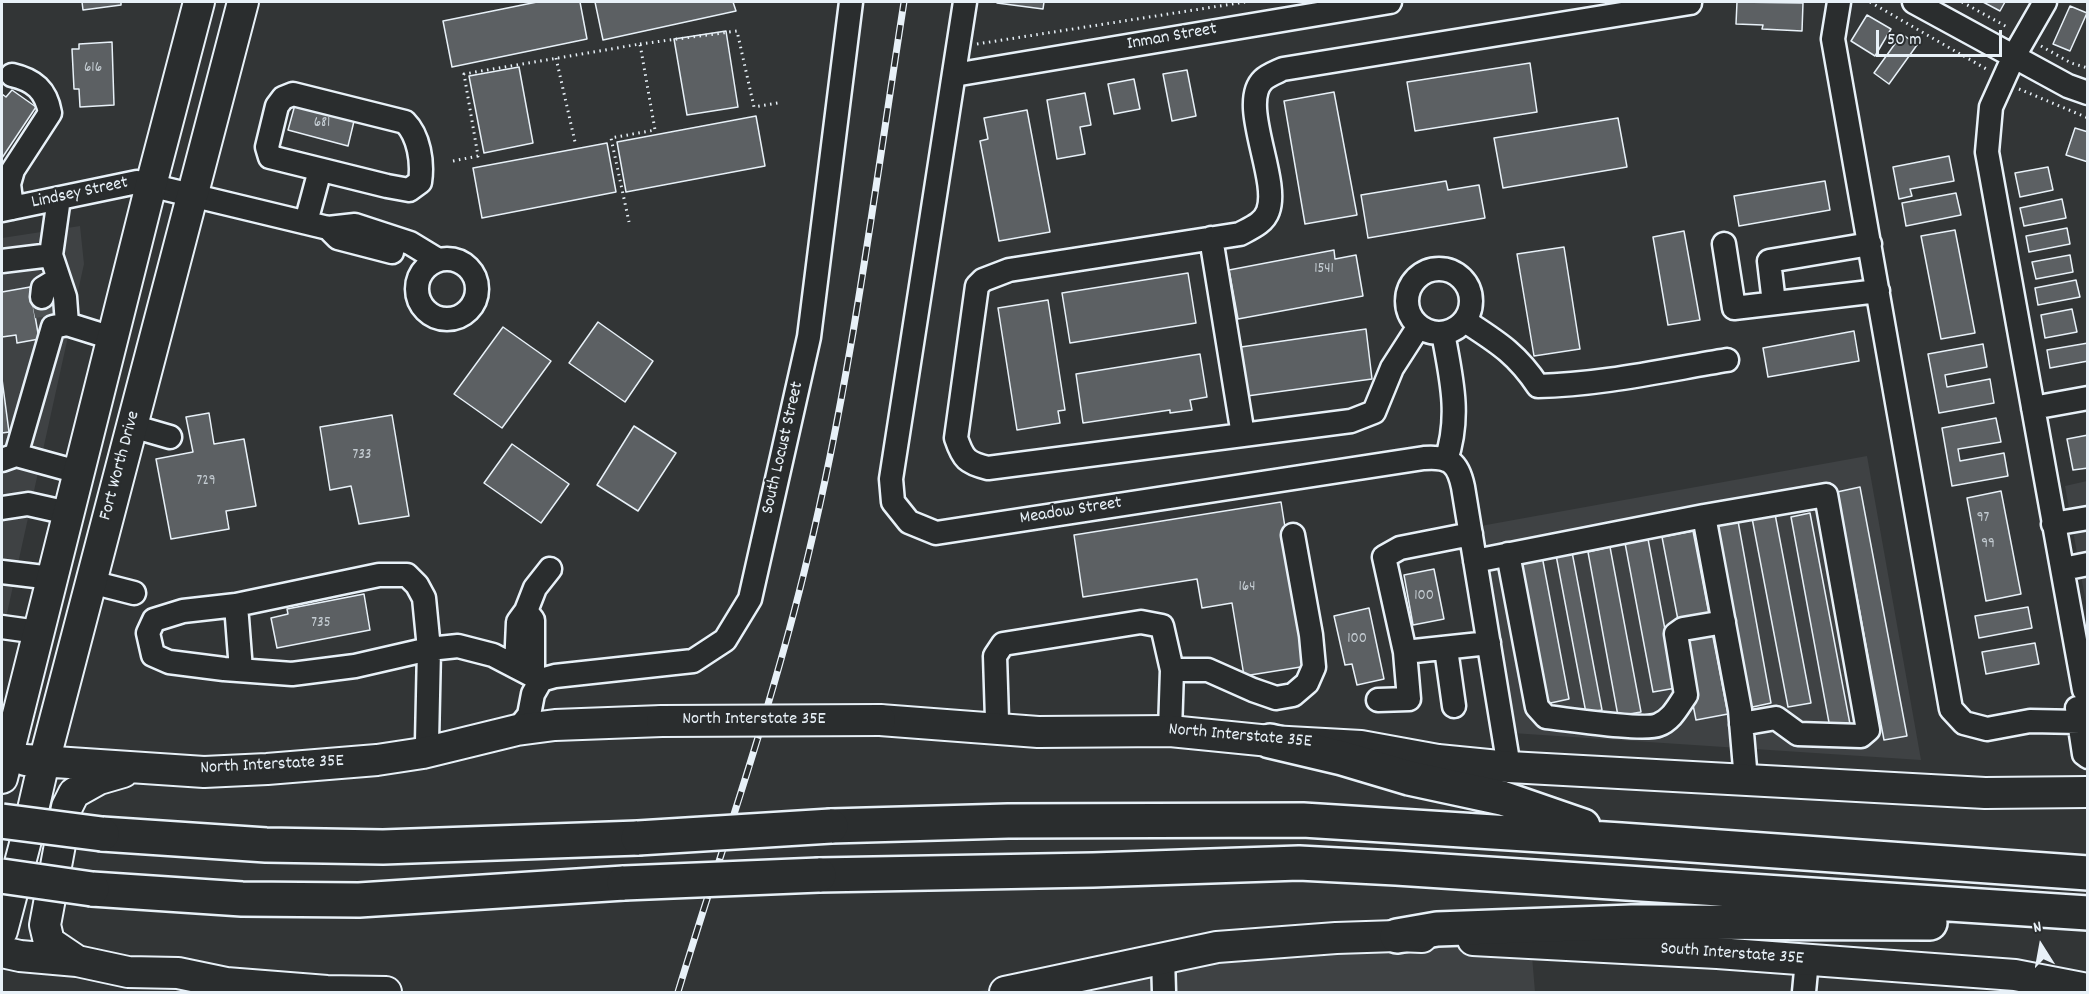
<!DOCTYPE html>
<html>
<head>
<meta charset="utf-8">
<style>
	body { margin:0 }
	#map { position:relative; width:2089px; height:994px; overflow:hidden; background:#323536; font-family:Dekko,sans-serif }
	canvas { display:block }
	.frame { position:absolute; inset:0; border:3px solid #e8f1f8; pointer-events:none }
	.north { position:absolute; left:2011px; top:916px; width:60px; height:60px; -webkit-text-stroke:4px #2a2d2e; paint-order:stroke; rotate:349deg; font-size:16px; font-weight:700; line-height:24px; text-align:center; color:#e8f1f8 }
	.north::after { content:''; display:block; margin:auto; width:21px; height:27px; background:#e8f1f8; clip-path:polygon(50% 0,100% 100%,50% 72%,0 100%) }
	.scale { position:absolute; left:1876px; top:30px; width:126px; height:27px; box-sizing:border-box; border:3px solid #e8f1f8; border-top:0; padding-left:8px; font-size:18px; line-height:21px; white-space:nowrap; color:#e8f1f8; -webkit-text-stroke:4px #2a2d2e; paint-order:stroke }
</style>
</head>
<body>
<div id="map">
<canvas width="2089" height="994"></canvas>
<div class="frame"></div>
<div class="north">N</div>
<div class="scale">50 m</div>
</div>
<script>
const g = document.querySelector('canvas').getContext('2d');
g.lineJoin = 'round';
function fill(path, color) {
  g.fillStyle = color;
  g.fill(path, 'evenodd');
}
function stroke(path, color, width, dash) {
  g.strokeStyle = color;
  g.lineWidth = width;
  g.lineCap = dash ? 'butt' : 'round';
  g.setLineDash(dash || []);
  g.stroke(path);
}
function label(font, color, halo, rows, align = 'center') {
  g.font = font + ' Dekko,sans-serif';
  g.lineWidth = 4.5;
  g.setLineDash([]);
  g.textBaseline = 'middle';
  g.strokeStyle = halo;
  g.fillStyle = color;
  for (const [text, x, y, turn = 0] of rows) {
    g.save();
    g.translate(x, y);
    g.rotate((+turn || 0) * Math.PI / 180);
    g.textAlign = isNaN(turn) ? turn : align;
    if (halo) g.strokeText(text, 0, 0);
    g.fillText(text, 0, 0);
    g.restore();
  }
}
fill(new Path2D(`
	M80,226L84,264L2,636V238Z
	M1867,456L1921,760L1512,733L1475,527Z
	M2087,481V609L2065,486Z
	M1531,944L1535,992H973L1163,957Z`), '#3f4244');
const building = new Path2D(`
	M82,2H121V5L83,10Z
	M537,2H580L587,39L452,67L443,21Z
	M595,2H733L736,11L603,40Z
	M997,2H1044L1043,9L997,3Z
	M1737,2L1803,3L1802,31L1762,29L1763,25L1736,24Z
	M1983,2H2005L2000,11Z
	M2070,6L2087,13L2070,51L2053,44Z
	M1867,15L1891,29L1875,56L1851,41Z
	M726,31L738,107L687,115L674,39Z
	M1902,34L1917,45L1889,84L1874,73Z
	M112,42L114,105L80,107L79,89H74L72,49H79V44Z
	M1530,63L1537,112L1415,131L1407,82Z
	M519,67L533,143L484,153L469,76Z
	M1187,70L1196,116L1172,121L1163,74Z
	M1134,79L1140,109L1114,114L1108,84Z
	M12,90L36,107L2,158V94L6,97Z
	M1334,92L1357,215L1305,224L1284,101Z
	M1085,93L1091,125L1080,127L1085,154L1057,159L1047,100Z
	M296,101L355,117L348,146L288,130Z
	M1027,110L1050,232L999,241L980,141L988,139L984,118Z
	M756,116L765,166L626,192L617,142Z
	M1618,118L1627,167L1503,188L1494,138Z
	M2075,128L2088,132V162L2066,155Z
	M607,143L616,192L482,218L473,168Z
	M1949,156L1954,181L1910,189L1912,196L1899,199L1893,167Z
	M2048,167L2053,190L2020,197L2015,173Z
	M1446,181L1448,190L1479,185L1485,218L1368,238L1361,195Z
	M1825,181L1830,210L1739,226L1734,196Z
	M1956,193L1961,215L1906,226L1902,203Z
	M2062,199L2066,218L2024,226L2020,208Z
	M2067,228L2070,244L2029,252L2026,236Z
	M1955,230L1975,333L1941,339L1921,236Z
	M1684,231L1700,320L1668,325L1653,237Z
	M1564,247L1580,349L1534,356L1517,254Z
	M1334,250L1335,259L1356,255L1363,296L1238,319L1229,270Z
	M2070,255L2073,272L2036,279L2032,262Z
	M1188,273L1196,323L1070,343L1062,293Z
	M2076,280L2080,297L2038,305L2035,288Z
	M30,287L39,339L17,343L16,335L2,337V292Z
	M1048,300L1065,410L1058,411L1060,423L1017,430L998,308Z
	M2072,309L2077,332L2045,338L2041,315Z
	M598,322L653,361L625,402L569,363Z
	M503,327L551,361L502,428L454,394Z
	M1366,329L1372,379L1247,396L1241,347Z
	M1854,331L1859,361L1768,377L1763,348Z
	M2088,343V361L2050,368L2047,350Z
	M1983,344L1987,367L1945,375L1947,387L1990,379L1994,403L1939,413L1928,354Z
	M1200,354L1207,397L1190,400L1192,410L1170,413V410L1083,423L1076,374Z
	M2,379L9,432L2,433Z
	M209,413L214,444L244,439L256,506L226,511L229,529L171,539L156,459L193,452L186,417Z
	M392,415L409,516L359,524L351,486L330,490L320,427Z
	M1996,418L2001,442L1958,449L1960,461L2004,453L2008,476L1952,486L1942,428Z
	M634,426L676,453L638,511L597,485Z
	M2088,435V468L2073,470L2067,439Z
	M512,444L569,484L541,523L484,483Z
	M1860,487L1907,736L1884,740L1837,492Z
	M2001,491L2021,594L1986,601L1967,498Z
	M1281,502L1307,666L1244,676L1232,603L1202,608L1197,579L1083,597L1074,535Z
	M1810,513L1850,724L1830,728L1791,517Z
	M1775,514L1811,703L1788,707L1752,518Z
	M1738,521L1771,703L1748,708L1715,525Z
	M1693,531L1709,614L1678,620L1662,537Z
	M1648,539L1676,688L1653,692L1625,543Z
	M1610,547L1641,712L1618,716L1588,552Z
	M1572,552L1602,710L1586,713L1556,555Z
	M1542,556L1569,699L1546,704L1519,561Z
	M1434,569L1444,619L1413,625L1404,575Z
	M364,594L370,630L277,648L271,618L288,614L287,609Z
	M2028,607L2032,628L1979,638L1975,616Z
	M1369,608L1384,679L1357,685L1352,664L1345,665L1334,616Z
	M1712,632L1728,714L1696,720L1680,638Z
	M2035,643L2039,664L1986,674L1982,652Z`);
fill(building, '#5c6063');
stroke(building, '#e8f1f8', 1.5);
stroke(new Path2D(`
	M42,297L46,316`), '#4d5153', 22, [22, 11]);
const minor = new Path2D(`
	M965,2L891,479L893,502L909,522L936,533L1424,458C1450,456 1458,463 1463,487L1509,767
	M1839,2L1833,39L1951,709L1964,723L1987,729L2030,721L2080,722
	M1914,2L2068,86L2088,93
	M2045,2L2014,56L1991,107L1987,152L2084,690L2088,694
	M12,75C34,80 46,90 50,113L13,170L9,184L12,208
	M954,75L1390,2
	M293,94L405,122C419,136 423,162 420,182L409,190L387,186L270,157L267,147L277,106L283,98Z
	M2,210L137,182L328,228L355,225L410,243L438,260
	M306,222L320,170
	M328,228L338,238L392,252
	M1211,238L1243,435
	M1724,244L1734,308L1878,291
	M51,255L65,297L67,324L112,338
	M417 289a30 30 0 1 1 60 0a30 30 0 1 1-60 0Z
	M2,261L51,255L59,198
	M1407 301a32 32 0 1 1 64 0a32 32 0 1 1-64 0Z
	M42,297L43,288L58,279
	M1774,303L1769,261L1870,244
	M1465,321C1497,342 1516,353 1538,386C1599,385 1666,370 1727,360
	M1419,326L1392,368L1374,412L1351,421L988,468C967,463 963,459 956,438L977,286L983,280L1009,270L1240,234C1251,228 1264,223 1268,211C1280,179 1238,104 1263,80C1268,75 1277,72 1283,69L1690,3
	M1443,333C1451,377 1461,416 1446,460
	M2033,408L2088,398
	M132,426L170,437
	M16,455L53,327L67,324
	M2,460L16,455L78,472
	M2,508L28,504L68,513
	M1704,516L1826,495L1868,730L1861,736L1798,734L1776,718L1741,724
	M2053,524L2088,518
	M1471,534L1400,548L1384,557L1405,652L1489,643
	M1508,554L1537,707L1546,717C1566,719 1644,731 1658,725C1672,720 1678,706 1686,695L1676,634L1683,629L1724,622
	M1475,561L1704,516L1740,710L1746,780
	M2063,569L2088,564
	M2,572L52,578
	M91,582L134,593
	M236,605L241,670
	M526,611L535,588L550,569
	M2,627L38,632
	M1446,649L1454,706
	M516,667L518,622L526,611L533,620V676
	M1172,670H1208L1253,690L1276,698L1293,695L1307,683L1314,667L1311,635L1293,535
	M1378,700L1409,699L1405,652
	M2077,708L2084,754L2088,757
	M994,729L997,719L995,656L1003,644L1141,622L1162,626L1172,670L1170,731
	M517,730L529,715L533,694L541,680L555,676L693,661L725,640L750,599L809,337L851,2
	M423,753L427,742L429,649L424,598L417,585L407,575H379L236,605L183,611L154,620L148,633L153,655L169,662L224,669L292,674L355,666L429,649L458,646L493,655L541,680
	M1163,957L1164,992
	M1804,992L1807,960`);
const major = new Path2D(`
	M880,720L1038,732L1170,731L1270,741L1361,746L1438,760L1509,767L1985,793L2088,792
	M25,760L204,772L267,769L377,760L423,753L517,730L555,725L662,721
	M2,778L151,185L199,2
	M2,931L25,844L44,762L243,2
	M1473,940L1717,953L2015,975L2088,989
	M2,952L20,956L77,961L128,972L178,973L226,983L327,991L386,992
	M77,961L49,942L45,925L67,807L74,793L99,779L123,772
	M1005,992L1217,947L1336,938L1397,936L1422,937`);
const highway = new Path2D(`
	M1270,741L1342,758L1409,778L1502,798L1583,826
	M831,826L1008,821L1303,820L1621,840L2088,873
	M102,834L266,845L383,847L638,838
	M819,875L1093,870L1299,863L1396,868L2088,913
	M92,889L242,899L359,900L624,883
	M1397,936L1437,929L1632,922L1930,923`);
stroke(minor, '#e8f1f8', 27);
stroke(major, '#e8f1f8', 34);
stroke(highway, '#e8f1f8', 38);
stroke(new Path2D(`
	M1870,2L1988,70
	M1962,2L2009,28
	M640,44L737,31L754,107L778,103
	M977,44L1245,2
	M2041,46L2071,63L2088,68
	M556,58L575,142
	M2019,89L2088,118
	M453,161L478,156L464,74L640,44L655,130L611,138L629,222`), '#e8f1f8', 3, [1.5, 4.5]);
stroke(minor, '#2a2d2e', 22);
stroke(major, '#2a2d2e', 30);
stroke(highway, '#2a2d2e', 33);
const rail = new Path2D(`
	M678,992C722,847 773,704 808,556C852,374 875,187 904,2`);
stroke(rail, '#e8f1f8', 7);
stroke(rail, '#2a2d2e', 4.5, [14]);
const majorBridge = new Path2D(`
	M662,721L880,720`);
const highwayBridge = new Path2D(`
	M2,821L102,834
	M638,838L831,826
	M2,876L92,889
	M624,883L819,875`);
stroke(majorBridge, '#e8f1f8', 34, []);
stroke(highwayBridge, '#e8f1f8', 38, []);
stroke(majorBridge, '#2a2d2e', 30);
stroke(highwayBridge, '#2a2d2e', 33);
label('15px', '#c5cdd3', null, [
	["616",93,69],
	["681",322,124],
	["1541",1324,270],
	["733",362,456],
	["729",206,482],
	["97",1983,519],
	["99",1988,545],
	["164",1247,588],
	["100",1424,597],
	["735",321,624],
	["100",1357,640]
]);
label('18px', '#e8f1f8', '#2a2d2e', [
	["Inman Street",1172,38,-10],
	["Lindsey Street",80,194,-12],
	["South Locust Street",784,448,-77],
	["Fort Worth Drive",121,466,-75],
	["Meadow Street",1071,512,-9],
	["North Interstate 35E",754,721],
	["North Interstate 35E",1240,737,5],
	["North Interstate 35E",272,766,-3],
	["South Interstate 35E",1732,955,4]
]);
</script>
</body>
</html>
